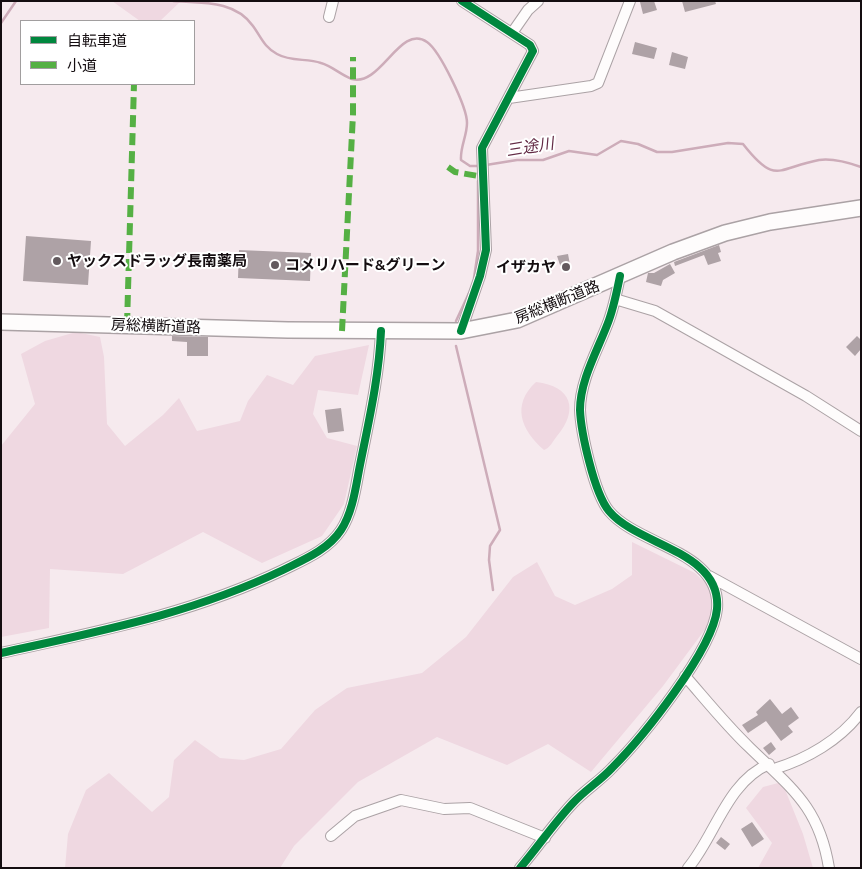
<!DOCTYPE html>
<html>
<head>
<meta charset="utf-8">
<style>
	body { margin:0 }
	#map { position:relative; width:862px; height:869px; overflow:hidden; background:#f6eaee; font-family:Ubuntu,"Noto Sans JP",sans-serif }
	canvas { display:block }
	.frame { position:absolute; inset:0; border:2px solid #140d10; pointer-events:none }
	.legend { position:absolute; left:20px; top:20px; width:175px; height:65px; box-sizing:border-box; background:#fff; border:1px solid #a19e9f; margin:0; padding:6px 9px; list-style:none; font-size:15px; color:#140d10 }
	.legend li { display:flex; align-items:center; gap:10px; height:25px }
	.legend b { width:25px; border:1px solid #a19e9f }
</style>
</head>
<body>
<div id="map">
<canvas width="862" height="869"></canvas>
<div class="frame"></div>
<ul class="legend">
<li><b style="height:6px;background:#00873e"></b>自転車道</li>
<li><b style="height:6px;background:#55b044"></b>小道</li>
</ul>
</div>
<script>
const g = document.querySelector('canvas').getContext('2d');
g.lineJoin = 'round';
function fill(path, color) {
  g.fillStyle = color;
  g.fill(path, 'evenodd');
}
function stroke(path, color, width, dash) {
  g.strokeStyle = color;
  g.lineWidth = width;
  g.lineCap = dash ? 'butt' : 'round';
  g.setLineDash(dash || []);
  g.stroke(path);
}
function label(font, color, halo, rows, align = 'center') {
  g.font = font + ' Ubuntu,"Noto Sans JP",sans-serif';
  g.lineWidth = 4;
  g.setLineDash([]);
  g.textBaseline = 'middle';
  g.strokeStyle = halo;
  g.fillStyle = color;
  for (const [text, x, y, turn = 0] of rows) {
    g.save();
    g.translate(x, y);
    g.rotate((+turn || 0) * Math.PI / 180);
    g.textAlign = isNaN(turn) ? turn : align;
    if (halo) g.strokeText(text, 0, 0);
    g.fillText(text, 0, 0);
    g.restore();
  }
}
fill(new Path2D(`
	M112,1H181L160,21H140Z
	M76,332L100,337L104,357L107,424L125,446L163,415L179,398L197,431L240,421L248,401L267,375L293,385L315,356L369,345L358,395L318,390L313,414L327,438L357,446L344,504L322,536L262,563L203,532L123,574L50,569L49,628L1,637V446L35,404L21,354L45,341Z
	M536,382C572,386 579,410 557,436C553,441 550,448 544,450C521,430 511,405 536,382Z
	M632,542L695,573L718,595L706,628L663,686L591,772L548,744L507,765L437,737L358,782L294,846L280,868H65L68,834L86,790L109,773L152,812L169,797L174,760L195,740L220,758L244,760L281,749L315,710L347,688L422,673L466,637L513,577L537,562L555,596L575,605L612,589L632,575Z
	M782,782L803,834L813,868H758L772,843L746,808L763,787Z`), '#efd8e1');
stroke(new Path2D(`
	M173,1C202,3 235,0 253,26C261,37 264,47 277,54C291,62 307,58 321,63C332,66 341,75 352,79C381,87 400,23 427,42C440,51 467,107 467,123C467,136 460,147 461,160L470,166H481
	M1,23L16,1
	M486,165L517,160H543L569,151L597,155L621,141L638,144L657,152H672L728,143L743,144C776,186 777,168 819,160C833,158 847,162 861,167
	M474,278L478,251V181
	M456,321L469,293
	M456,346L500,530L490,546L489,560L493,590`), '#cdacb9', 2.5);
fill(new Path2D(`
	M644,1H654L657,10L643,14L640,2Z
	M682,1H715L716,4L685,12Z
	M635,42L657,48L654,59L632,54Z
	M672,52L688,57L685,69L669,65Z
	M26,236L91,241L88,285L23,281Z
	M719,245L721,252L718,253L721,261L708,265L704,255L675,266L674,262Z
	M239,250L311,253L310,281L238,278Z
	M568,254L571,270L562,271L557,256Z
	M670,264L675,273L663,280L661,286L646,282L648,273H654Z
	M172,336L208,337V356H187V342L172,341Z
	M857,336L861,340V349L855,356L846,347Z
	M341,408L344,431L328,433L325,410Z
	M770,699L782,714L791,707L799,718L788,726L793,732L781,741L766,721L748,733L742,725L758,715L756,712Z
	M771,742L776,749L769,755L763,748Z
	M752,822L764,839L752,847L741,829Z
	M721,837L730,844L725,850L716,843Z`), '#aea2a6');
const minor = new Path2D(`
	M329,17L333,1
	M512,33L528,10L538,1
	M509,98L591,86L598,83L630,1
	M615,299L655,311L680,325L806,396L861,431
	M461,331L480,276L486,250L482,148L533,51L530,45L462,1
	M709,576L861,659
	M1,653C100,631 191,614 283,570C303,560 328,550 341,530C353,512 356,485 360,465C369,420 379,377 381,331
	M685,676C706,700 726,725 749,747C791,788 819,806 829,868
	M774,769C807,759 840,740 861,712
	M331,836L355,816L401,800L444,809L470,808L545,838
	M520,868C538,847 554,823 573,803C585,790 600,781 612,768C642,738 713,650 717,609C722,551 638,546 609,511C594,493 581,432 580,410C580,379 599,348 609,320C614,306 617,291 620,276
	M688,868C715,836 727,782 769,764`);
const highway = new Path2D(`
	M1,322L288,330L461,331L517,320L673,252L725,233L770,222L861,208`);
stroke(minor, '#aba2a5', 12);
stroke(highway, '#aba2a5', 18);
stroke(minor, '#fefcfc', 10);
stroke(highway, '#fefcfc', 15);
stroke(new Path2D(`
	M448,167L455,172L484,177
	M127,325L134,84
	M342,331L353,114V57`), '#55b044', 6, [12, 6]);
stroke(new Path2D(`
	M461,331L480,276L486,250L482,148L533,51L530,45L462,1
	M1,653C100,631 191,614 283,570C303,560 328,550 341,530C353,512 356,485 360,465C369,420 379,377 381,331
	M520,868C538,847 554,823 573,803C585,790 600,781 612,768C642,738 713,650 717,609C722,551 638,546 609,511C594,493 581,432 580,410C580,379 599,348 609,320C614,306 617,291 620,276`), '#00873e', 8);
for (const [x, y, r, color] of [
	[57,261,5,"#635a5e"],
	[275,265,5,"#635a5e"],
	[566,267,5,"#635a5e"]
]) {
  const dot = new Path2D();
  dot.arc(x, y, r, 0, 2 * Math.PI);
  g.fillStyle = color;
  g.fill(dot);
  stroke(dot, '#fff', 2);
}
label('bold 15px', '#140d10', '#fff', [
	["ヤックスドラッグ長南薬局",67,261],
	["コメリハード&グリーン",285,265],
	["イザカヤ",556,267,"right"]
], 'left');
label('15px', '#140d10', '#fff', [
	["房総横断道路",557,302,-22],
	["房総横断道路",156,326,2]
]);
label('italic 16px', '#632b45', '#fff', [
	["三途川",530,147,-9]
]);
</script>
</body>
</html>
